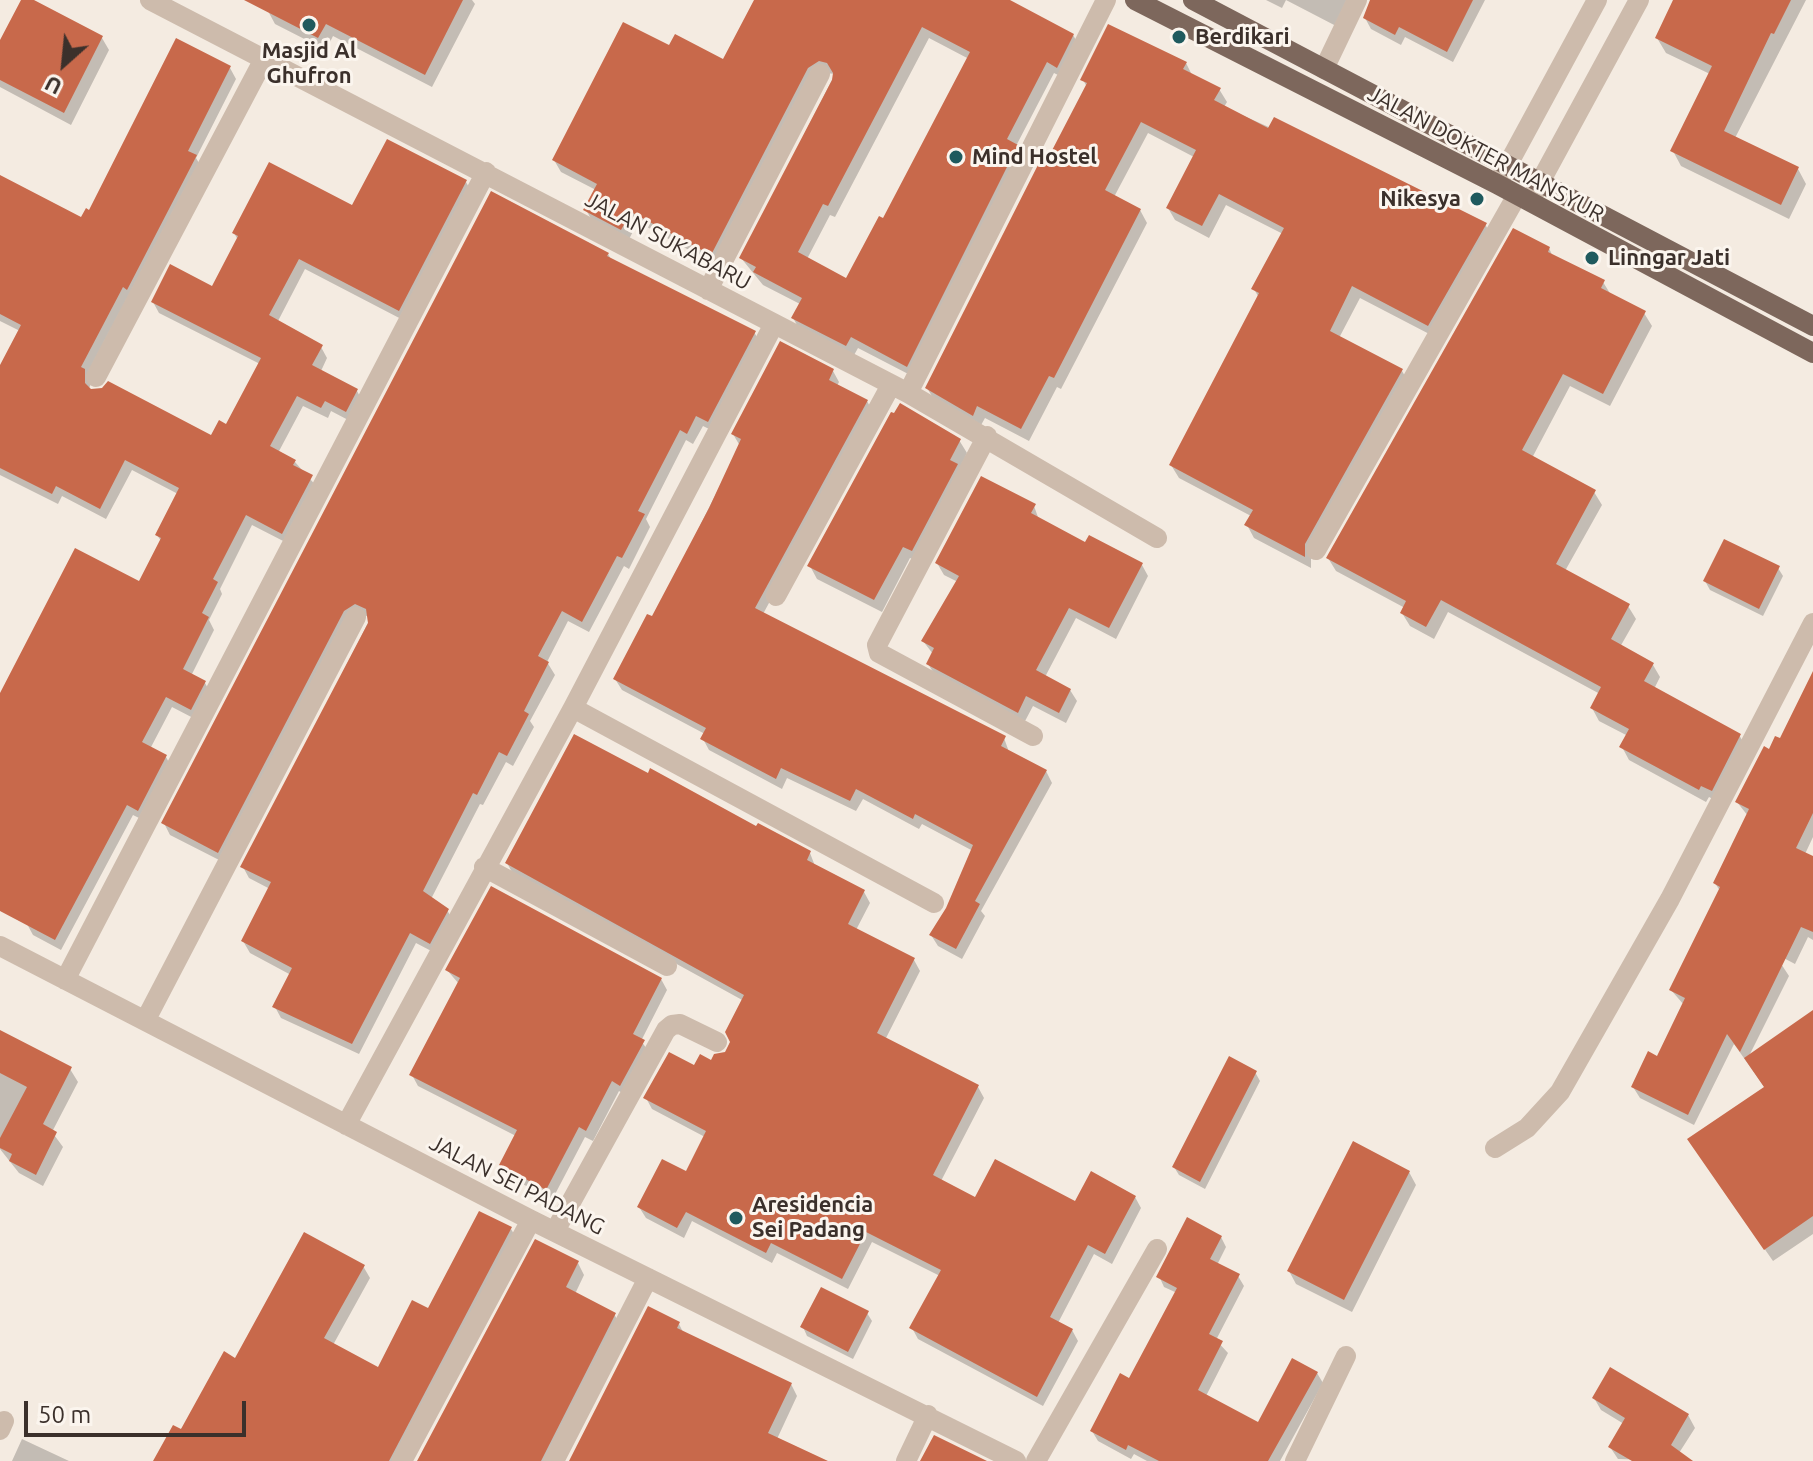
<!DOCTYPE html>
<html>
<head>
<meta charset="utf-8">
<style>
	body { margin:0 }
	#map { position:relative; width:1813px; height:1461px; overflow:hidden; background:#f4ebe1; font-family:Ubuntu,sans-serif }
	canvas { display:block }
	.north { position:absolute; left:24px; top:24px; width:80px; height:80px; -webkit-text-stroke:6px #fbf5ee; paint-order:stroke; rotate:207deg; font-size:22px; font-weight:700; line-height:32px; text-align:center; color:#3b302b }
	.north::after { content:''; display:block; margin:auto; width:28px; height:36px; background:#3b302b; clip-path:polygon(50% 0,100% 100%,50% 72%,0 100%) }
	.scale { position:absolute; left:24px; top:1401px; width:222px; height:36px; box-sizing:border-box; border:4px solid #3b302b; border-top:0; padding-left:10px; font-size:24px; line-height:28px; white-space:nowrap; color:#3b302b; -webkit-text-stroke:6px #fbf5ee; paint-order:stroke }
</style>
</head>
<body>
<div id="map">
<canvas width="1813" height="1461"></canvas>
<div class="north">U</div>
<div class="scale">50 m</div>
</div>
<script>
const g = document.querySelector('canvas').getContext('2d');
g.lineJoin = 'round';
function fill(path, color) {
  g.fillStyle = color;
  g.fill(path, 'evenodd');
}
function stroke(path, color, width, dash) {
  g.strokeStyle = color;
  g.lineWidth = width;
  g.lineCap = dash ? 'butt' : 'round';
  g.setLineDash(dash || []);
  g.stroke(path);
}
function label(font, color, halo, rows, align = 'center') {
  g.font = font + ' Ubuntu,sans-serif';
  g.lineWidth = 6;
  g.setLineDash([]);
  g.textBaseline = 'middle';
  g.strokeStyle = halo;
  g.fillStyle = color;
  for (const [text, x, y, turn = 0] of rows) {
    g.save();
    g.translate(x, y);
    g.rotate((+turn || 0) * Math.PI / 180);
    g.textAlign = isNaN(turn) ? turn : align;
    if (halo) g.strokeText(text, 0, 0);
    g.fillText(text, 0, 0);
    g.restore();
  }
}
fill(new Path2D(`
	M23,0L102,38L109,50L71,125L0,87V44Z
	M274,0H472L475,4L432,87L333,36L326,50L275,24L268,11Z
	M757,0H1005L1073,35L1080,47L1064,78L1054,73L1016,146L1024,158L914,377L858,348L853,357L800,330L793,318L800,304L763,285L741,258L835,74L826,73L718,266L638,222L628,241L593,222L586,210L596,190L561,172L554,160L670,48L724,61ZM929,38L969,59L884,221L847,281L807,259L830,215L835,217Z
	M1266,0H1360L1338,27L1286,0L1282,8Z
	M1371,0H1485L1453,62L1405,37L1401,45L1371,29L1365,18Z
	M1676,0H1806L1735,138L1798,169L1806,184L1789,219L1681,166L1673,151L1710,74L1666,53L1657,38Z
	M1186,63L1192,75L1219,89L1227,102L1224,107L1485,224L1492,237L1435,337L1360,298L1339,338L1402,371L1409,383L1311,557V568L1254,538L1247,525L1251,516L1179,478L1171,465L1259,298L1254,289L1283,234L1226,205L1209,238L1175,220L1168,208L1194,157L1148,133L1114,197L1140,210L1147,223L1061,389L1057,387L1029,441L985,418L980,427L935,401L927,388L1087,87L1083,80Z
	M230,68L236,79L196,158L202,168L88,390L212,438L227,426L260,364L159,313L153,302L213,289L238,240L234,233L466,182L472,193L405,321L305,269L278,321L321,347L327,358L321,371L357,391L363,402L352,422L331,411L328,418L303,406L278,453L295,462L318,488L289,544L252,525L220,589L222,594L209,620L214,630L191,676L205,683L211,694L197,720L172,707L150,749L166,757L172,768L145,821L133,815L61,950L33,935L27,924L0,907V697L140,583L161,541L157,535L178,494L132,470L106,519L62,496L58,504L0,475V369L20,331L0,321V179L81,220Z
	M1549,248L1553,257L1603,282L1611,295L1644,313L1652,326L1610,406L1570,386L1532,458L1594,492L1602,505L1565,571L1628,606L1636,619L1620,647L1653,665L1660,677L1654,689L1739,735L1747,748L1719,802L1709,797L1706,802L1629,760L1622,747L1628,736L1599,721L1592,708L1600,694L1448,612L1434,639L1410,626L1402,613L1405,608L1336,571L1328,558Z
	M608,254L612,261L754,332L761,344L715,432L703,426L693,444L686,440L646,519L650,527L629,569L624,566L589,632L568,621L547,662L555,675L530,721L534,727L513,766L506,762L483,805L480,804L431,899L447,910L454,922L437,954L416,943L359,1054L281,1018L275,1007L291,975L250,953L243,941L270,889L249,878L243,867L371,617L362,615L225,863L170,835L164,823Z
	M833,371L839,382L837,386L867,401L873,412L763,614L1004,738L1009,752L1046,771L1052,783L981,911L985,916L962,959L938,946L931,935L948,909L973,851L922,824L919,829L863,799L856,811L787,778L782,789L709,750L703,739L705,734L622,690L615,679L653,619L740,446L733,434Z
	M895,416L959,440L967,453L919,563L910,558L882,612L817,579L810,566Z
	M1034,506L1039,520L1086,545L1142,565L1148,576L1116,639L1076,618L1045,677L1070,690L1077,701L1066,723L1033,706L1024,723L935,675L928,664L933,654L923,641L958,582L944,575L937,563Z
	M1778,568L1783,576L1763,616L1710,590L1705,581Z
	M1813,676V837L1805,854L1813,858V940L1808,937L1795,964L1774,953L1789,976L1749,1056L1813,1013V1234L1773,1261L1697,1152L1765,1088L1734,1044L1694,1125L1640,1098L1633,1087L1658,1058L1684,1005L1671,990L1720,891L1715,883L1748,816L1737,802L1769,752L1781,741Z
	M757,829L810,853L815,866L864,892L870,903L856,930L914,960L920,971L885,1040L978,1087L984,1098L941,1181L975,1199L1076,1204L1135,1197L1141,1208L1112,1264L1094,1254L1058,1323L1072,1330L1078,1341L1043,1406L918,1339L912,1328L940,1276L872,1242L848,1289L777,1253L772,1263L692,1221L684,1238L646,1218L639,1207L686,1173L705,1137L652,1109L646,1098L695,1068L726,1054L744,1001L513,874L507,863Z
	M447,970L661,979L667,990L641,1041L650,1053L627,1096L619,1091L593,1141L585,1137L552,1200L508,1176L501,1165L516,1136L418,1086L412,1075L459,984Z
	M0,1033L70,1069L78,1082L52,1132L63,1147L43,1186L19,1173L0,1149Z
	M1255,1072L1260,1081L1205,1189L1179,1175L1174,1167Z
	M1409,1172L1416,1185L1352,1312L1296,1284L1289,1271Z
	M511,1229L518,1241L400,1461H155L236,1361L363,1266L370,1278L333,1345L379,1370L429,1311Z
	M1221,1237L1226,1247L1217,1265L1238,1276L1244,1286L1216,1340L1228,1353L1206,1396L1259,1424L1317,1373L1323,1383L1280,1461H1147L1134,1454L1131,1459L1098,1441L1092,1431L1130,1380L1177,1293L1164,1287L1159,1276Z
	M578,1263L584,1275L575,1294L614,1314L621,1326L551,1461H419Z
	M867,1313L872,1321L853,1359L807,1336L803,1327Z
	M679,1324L684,1334L791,1384L797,1396L777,1439L823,1461H571Z
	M1594,1398L1688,1415L1695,1428L1679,1453L1690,1461L1618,1459L1610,1447L1624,1424L1601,1410Z
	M22,1439L69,1461H12Z`), '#0003');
fill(new Path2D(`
	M21,0H34L103,36L64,113L0,80V40Z
	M244,0H463L425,75L326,24L318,38Z
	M754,0H1010L1074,34L1057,68L1047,62L1007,139L1018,145L907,367L851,337L846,346L791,318L802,298L753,272L756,267L739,258L832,80L833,73L827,63L819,61L808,68L711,255L631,212L621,230L583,210L597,184L552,160L623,22L669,45L675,34L723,59ZM922,27L970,52L883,218L879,216L846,278L798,252L823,204L828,206Z
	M1370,0H1473L1447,52L1399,27L1395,35L1363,18Z
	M1673,0H1791L1774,34L1771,33L1724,131L1799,167L1781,205L1670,151L1712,66L1655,38Z
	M1108,24L1187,62L1183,69L1221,88L1214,100L1268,128L1274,117L1487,223L1428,326L1352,286L1330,331L1403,369L1305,544V557L1244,525L1253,510L1169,465L1259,293L1251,289L1284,228L1219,194L1202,226L1166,208L1196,150L1141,122L1105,190L1141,209L1054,378L1049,376L1021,429L977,406L973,416L925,388L1042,157L1047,160L1087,83L1080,80Z
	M176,38L231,66L188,151L197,155L127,290L123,287L81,367L85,369V383L91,389L102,388L108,381L211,435L219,420L226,424L261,358L151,302L170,264L212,286L238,236L232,233L269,162L352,205L387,139L467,180L399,311L299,259L269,315L323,345L312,365L358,389L346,412L325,401L321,408L297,396L270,446L296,460L293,465L313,475L282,534L246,515L213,579L218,582L202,613L209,617L183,669L206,681L191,710L166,697L142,742L167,755L138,811L127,805L55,940L0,911V693L75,548L139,581L161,538L155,535L179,488L125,460L100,509L56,486L52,494L0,468V365L21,325L0,314V175L81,217L86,208L89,210Z
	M491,191L609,253L607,256L756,331L708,422L696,416L687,434L680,430L638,511L645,514L622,558L617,556L582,622L562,611L538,656L549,662L524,711L529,714L507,756L499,752L477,795L473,793L423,891L449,909L430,944L410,933L352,1044L272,1007L292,968L241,941L271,882L240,867L368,623L366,609L355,604L344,611L218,853L161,823Z
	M1513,228L1550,247L1548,252L1605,280L1601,288L1646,311L1603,394L1563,374L1522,450L1596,490L1556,564L1630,604L1611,639L1654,663L1644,681L1741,734L1712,791L1701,786L1699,790L1619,747L1629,729L1590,708L1601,687L1441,600L1426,627L1400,613L1406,601L1326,558Z
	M780,341L834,369L829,380L868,400L755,608L1006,736L1001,746L1047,770L975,901L980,904L956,949L929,935L946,908L973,845L915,814L913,819L856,789L850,801L781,768L776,779L700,739L706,728L613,679L647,614L652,616L709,508L741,439L731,434Z
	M900,403L961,439L950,460L958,464L912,551L903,547L874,600L807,566L891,412L894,413Z
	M981,476L1036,504L1031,513L1085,542L1089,535L1143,563L1109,628L1069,608L1036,670L1071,689L1059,713L1026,696L1018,713L926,664L934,648L921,641L959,576L935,563Z
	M1724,539L1780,566L1759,609L1703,581Z
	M1813,671V813L1796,848L1813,856V932L1801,927L1740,1052L1727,1034L1688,1115L1631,1087L1648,1051L1657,1056L1685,998L1669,990L1720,887L1713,883L1749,809L1735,802L1764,746L1769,749L1775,736L1780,738Z
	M574,734L648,773L650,768L756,826L758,823L811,851L807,860L865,890L848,924L915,958L877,1033L979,1085L933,1175L975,1197L995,1159L1075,1201L1091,1171L1136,1196L1105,1254L1088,1245L1050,1317L1073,1329L1037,1397L909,1328L941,1270L866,1232L842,1279L771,1243L766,1253L686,1212L677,1228L637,1207L662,1159L686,1171L706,1131L643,1098L669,1052L694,1065L700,1054L711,1060L714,1054L725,1052L730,1042L725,1032L744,995L505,863Z
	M491,886L662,978L633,1034L645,1040L620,1086L612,1081L586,1131L579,1127L546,1190L499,1165L517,1130L409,1075L460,978L445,970Z
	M1813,1010V1216L1764,1250L1687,1139L1764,1087L1744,1058Z
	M0,1030L72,1067L43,1124L57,1132L36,1175L9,1161L12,1154L0,1148V1138L27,1087L0,1073Z
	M1229,1056L1257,1071L1200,1182L1172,1167Z
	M1353,1141L1410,1171L1344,1300L1287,1271Z
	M479,1211L512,1227L389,1461H153L173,1425L181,1429L224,1351L235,1358L304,1232L365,1265L324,1338L378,1367L412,1300L428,1308Z
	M1187,1217L1222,1236L1210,1259L1240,1274L1209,1334L1223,1341L1198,1390L1258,1422L1292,1358L1318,1372L1268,1461H1159L1128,1445L1126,1450L1090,1431L1120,1373L1129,1378L1177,1288L1156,1277Z
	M535,1239L579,1261L566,1287L616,1313L541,1461H417Z
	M821,1287L869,1311L848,1352L800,1327Z
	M648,1306L680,1322L677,1328L792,1383L768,1433L828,1461H569Z
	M1610,1367L1689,1414L1671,1445L1693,1461H1632L1608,1447L1625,1418L1592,1398Z
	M934,1435L987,1461H920Z`), '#c8694b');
stroke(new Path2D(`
	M150,0L908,393L1157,538
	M1324,69L1357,0
	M1499,181L1597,0
	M1532,197L1639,0
	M708,290L820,74
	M96,377L263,61
	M908,393L1106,0
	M987,436L877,645L879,653L1033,736
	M1316,550L1516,197
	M776,596L891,385
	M573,708L934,903
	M484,867L667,966
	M0,946L531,1220L1016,1461
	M65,980L486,172
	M145,1021L356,617
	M346,1125L573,708L774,324
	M1495,1148L1527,1128L1560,1092L1670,899L1813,623
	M555,1231L666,1030L672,1025L680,1024L717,1042
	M0,1430L4,1421
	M402,1461L531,1220
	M554,1461L648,1278
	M906,1461L928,1415
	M1036,1461L1157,1249
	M1295,1461L1346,1356`), '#cdbbac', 20);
stroke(new Path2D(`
	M1135,0L1497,184L1813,353
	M1193,0L1813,326`), '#7d675c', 20);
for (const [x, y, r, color] of [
	[309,25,8,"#1f5a5e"],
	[1179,37,8,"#1f5a5e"],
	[956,157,8,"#1f5a5e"],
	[1477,199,8,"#1f5a5e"],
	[1592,258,8,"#1f5a5e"],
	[736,1218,8,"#1f5a5e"]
]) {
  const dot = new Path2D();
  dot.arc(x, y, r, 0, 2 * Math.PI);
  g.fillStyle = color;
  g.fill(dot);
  stroke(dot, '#fbf5ee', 3);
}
label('bold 22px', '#3b302b', '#fbf5ee', [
	["Berdikari",1195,37],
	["Masjid Al",309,51,"center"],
	["Ghufron",309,76,"center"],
	["Mind Hostel",972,157],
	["Nikesya",1461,199,"right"],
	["Linngar Jati",1608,258],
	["Aresidencia",752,1205],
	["Sei Padang",752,1230]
], 'left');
label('22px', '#3b302b', '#fbf5ee', [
	["JALAN DOKTER MANSYUR",1486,154,28],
	["JALAN SUKABARU",668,241,28],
	["JALAN SEI PADANG",517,1185,27]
]);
</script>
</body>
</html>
